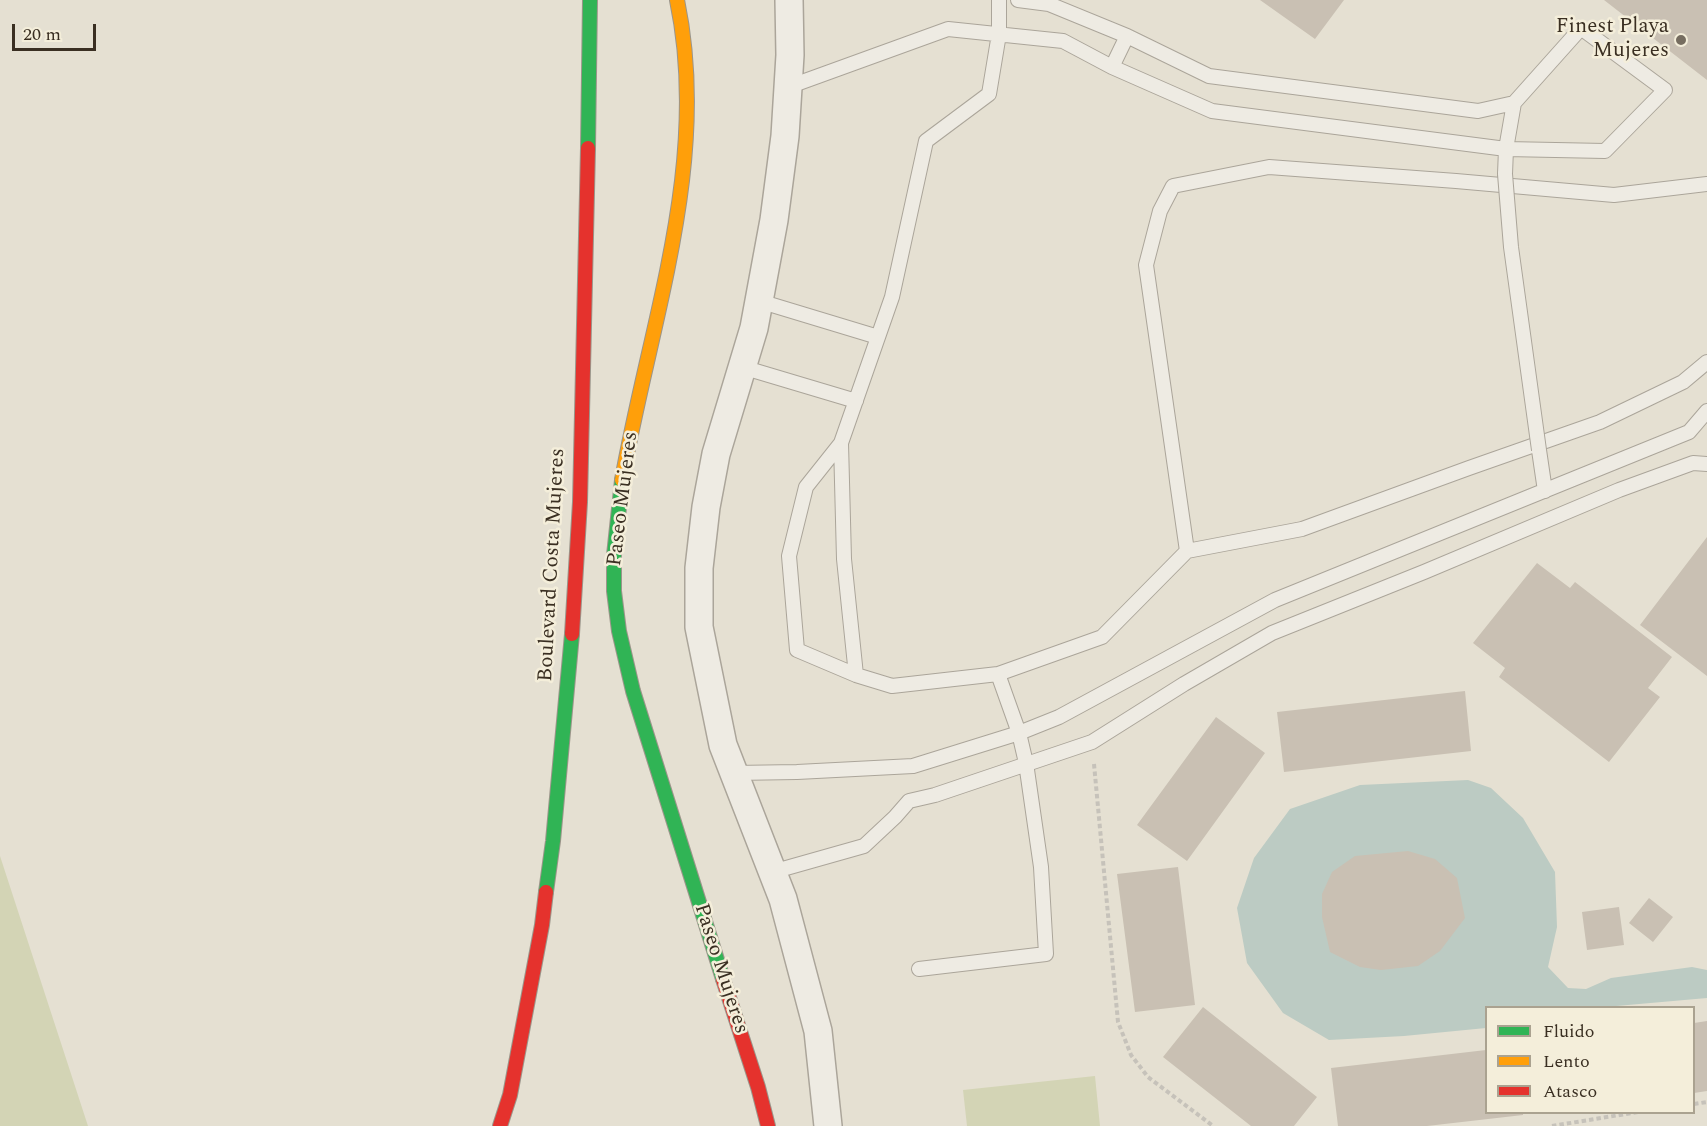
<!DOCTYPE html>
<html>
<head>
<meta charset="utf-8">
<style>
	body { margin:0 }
	#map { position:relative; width:1707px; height:1126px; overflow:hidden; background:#e5e0d2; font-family:Spectral,serif }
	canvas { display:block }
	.legend { position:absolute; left:1485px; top:1006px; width:210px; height:108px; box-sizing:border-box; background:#f4eeda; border:2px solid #aaa290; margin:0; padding:8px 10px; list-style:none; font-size:18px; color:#3a2f22 }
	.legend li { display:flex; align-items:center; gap:12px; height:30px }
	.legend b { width:30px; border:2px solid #aaa290 }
	.scale { position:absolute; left:12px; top:24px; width:84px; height:27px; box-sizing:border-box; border:3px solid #3a2f22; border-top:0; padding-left:8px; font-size:18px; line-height:21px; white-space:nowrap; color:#3a2f22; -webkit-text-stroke:4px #f4eeda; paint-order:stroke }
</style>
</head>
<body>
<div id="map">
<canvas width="1707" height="1126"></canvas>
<ul class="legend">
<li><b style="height:8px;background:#30b455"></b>Fluido</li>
<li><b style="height:8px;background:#ff9f0a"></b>Lento</li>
<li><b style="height:8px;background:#e5322d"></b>Atasco</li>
</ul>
<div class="scale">20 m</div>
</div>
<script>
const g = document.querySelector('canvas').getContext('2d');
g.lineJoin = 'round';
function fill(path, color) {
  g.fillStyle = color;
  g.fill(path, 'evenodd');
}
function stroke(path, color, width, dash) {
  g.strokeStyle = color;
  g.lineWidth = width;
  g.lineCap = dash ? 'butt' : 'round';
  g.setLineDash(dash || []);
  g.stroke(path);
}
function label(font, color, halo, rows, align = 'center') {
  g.font = font + ' Spectral,serif';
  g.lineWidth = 5;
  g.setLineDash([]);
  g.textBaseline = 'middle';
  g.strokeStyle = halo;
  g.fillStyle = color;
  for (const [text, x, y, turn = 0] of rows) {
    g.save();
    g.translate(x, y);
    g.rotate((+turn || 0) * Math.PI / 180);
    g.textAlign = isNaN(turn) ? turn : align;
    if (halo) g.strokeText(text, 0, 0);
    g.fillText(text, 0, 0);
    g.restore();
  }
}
fill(new Path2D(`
	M0,856L88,1126H0Z
	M1095,1076L1100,1126H967L963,1090Z`), '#d3d4b5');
fill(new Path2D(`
	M1468,780L1491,788L1523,818L1555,872L1557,927L1548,967L1568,988L1586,989L1611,978L1692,967L1707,970V998L1605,1007L1486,1008V1028L1404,1036L1329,1040L1283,1013L1247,963L1237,908L1254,858L1290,809L1360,785Z`), '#bccbc3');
fill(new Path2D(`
	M1260,0H1344L1315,39Z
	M1604,0H1707V80Z
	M1707,537V676L1640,625Z
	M1537,563L1570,588L1575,582L1672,657L1648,688L1660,697L1609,762L1499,677L1505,668L1473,643Z
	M1465,691L1471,751L1284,772L1277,712Z
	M1216,717L1265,753L1187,861L1137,825Z
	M1408,851L1435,859L1457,878L1465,918L1440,951L1418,966L1381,970L1360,967L1330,952L1322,917V894L1332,872L1355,856Z
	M1178,867L1195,1005L1135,1012L1117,874Z
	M1649,898L1673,917L1653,942L1629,923Z
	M1619,907L1624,945L1587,950L1582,912Z
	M1203,1007L1317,1097L1294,1126H1251L1163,1057Z
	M1707,1021V1091L1694,1093V1023Z
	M1486,1050V1112H1523V1115L1427,1126H1338L1331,1068Z`), '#c9c0b3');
const lane = new Path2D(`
	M1112,67L1127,36
	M788,87L948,29L1063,41L1112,67L1212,111L1506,149L1605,151L1665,90L1581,28L1514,103L1478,111L1209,76L1127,36L1049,4L1018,0
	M1505,174L1506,149L1514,103
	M759,301L878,337
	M742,367L856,401
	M841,443L844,559L856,675
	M1539,450L1545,491
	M1187,551L1146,265L1160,211L1173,186L1269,167L1456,181L1614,195L1707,184
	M998,674L1102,637L1187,551L1302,529L1469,468L1600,422L1683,382L1707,362
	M734,773L797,772L913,766L1019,733L1059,717L1275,600L1689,432L1707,411
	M772,872L864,846L895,817L909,801L935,795L1092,742L1184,684L1272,633L1424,572L1619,490L1693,463L1707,464
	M919,969L1046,954L1041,867L1026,763L1019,733L998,674L892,686L856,675L797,650L789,556L806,487L841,443L892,297L926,141L989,94L999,34V0`);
const street = new Path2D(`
	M789,0L790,55L785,136L774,220L754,328L716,454L706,507L699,568V627L723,745L783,899L818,1031L828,1126`);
const fast = new Path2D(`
	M588,148L590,0
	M622,480L614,555V591L619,631L633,691L723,979
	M546,892L553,841L572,634`);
const slow = new Path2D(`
	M622,480C650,322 711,162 677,0`);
const jam = new Path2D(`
	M572,634L580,502L588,148
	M723,979L758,1087L768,1126
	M500,1126L510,1095L542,925L546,892`);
stroke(lane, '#aba59a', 16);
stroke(street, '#aba59a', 30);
stroke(fast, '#9b958a', 16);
stroke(slow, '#9b958a', 16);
stroke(jam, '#9b958a', 16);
stroke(new Path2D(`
	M1094,764L1118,1022L1131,1055L1148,1077L1213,1126
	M1694,1104L1707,1102
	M1552,1126L1638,1112`), '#c6c2ba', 4, [4.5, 3]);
stroke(lane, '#eeebe3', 14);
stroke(street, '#eeebe3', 27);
stroke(fast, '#30b455', 14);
stroke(slow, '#ff9f0a', 14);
stroke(jam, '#e5322d', 14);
const laneBridge = new Path2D(`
	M1505,174L1511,247L1539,450`);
stroke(laneBridge, '#aba59a', 16, []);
stroke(laneBridge, '#eeebe3', 14);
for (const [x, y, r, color] of [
	[1681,40,6,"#766d60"]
]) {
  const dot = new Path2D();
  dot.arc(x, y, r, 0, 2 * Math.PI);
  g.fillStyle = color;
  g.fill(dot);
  stroke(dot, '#f4eeda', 2);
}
label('21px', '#3a2f22', '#f4eeda', [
	["Finest Playa",1669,28],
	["Mujeres",1669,52]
], 'right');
label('21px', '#3a2f22', '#f4eeda', [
	["Paseo Mujeres",624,499,-83],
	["Boulevard Costa Mujeres",553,565,-87],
	["Paseo Mujeres",720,969,72]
]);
</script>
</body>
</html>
